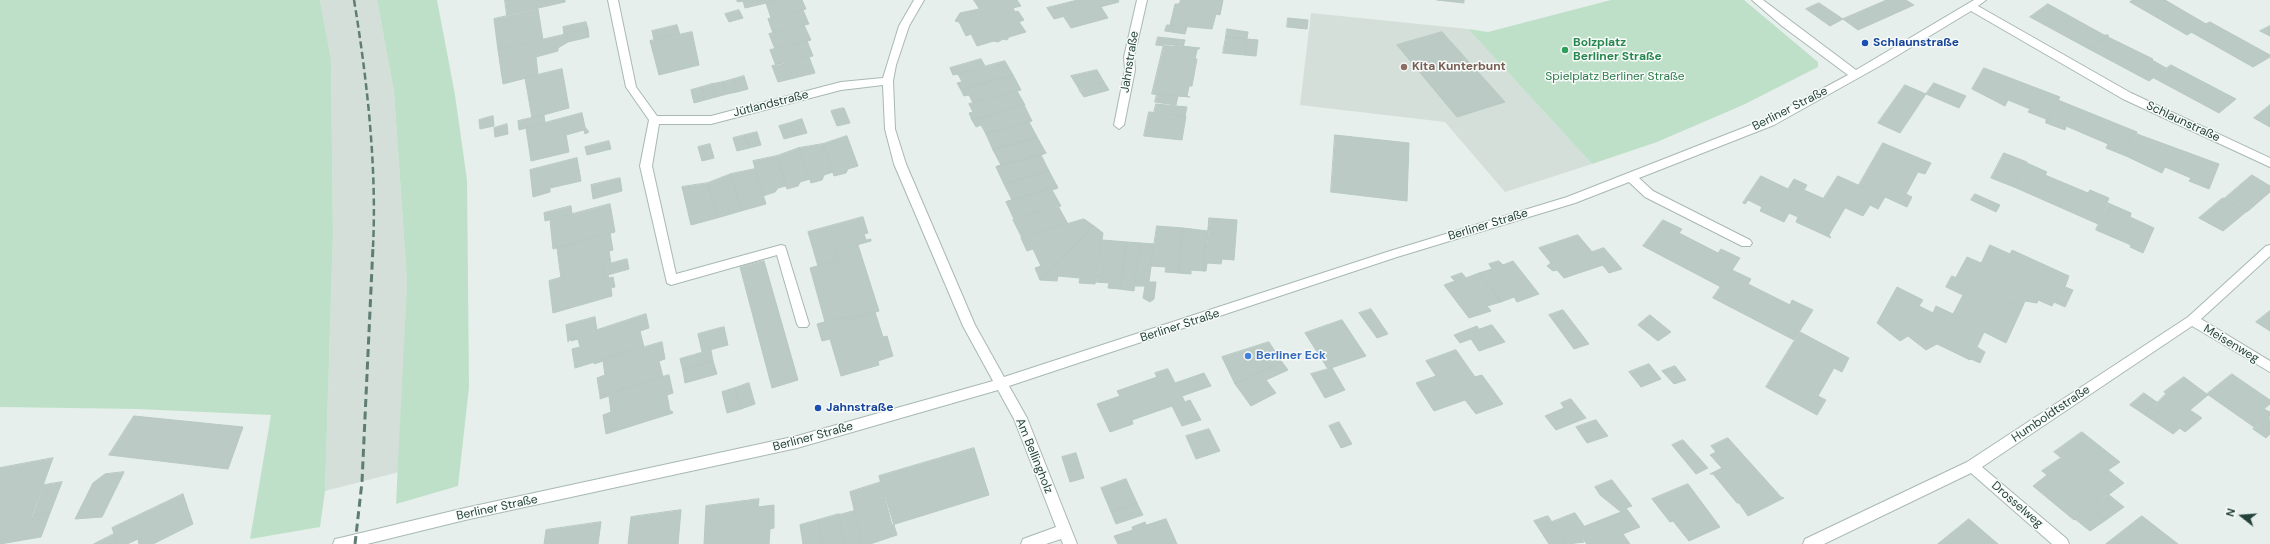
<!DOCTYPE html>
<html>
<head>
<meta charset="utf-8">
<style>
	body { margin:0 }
	#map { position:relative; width:2270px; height:544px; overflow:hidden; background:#e6efeb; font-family:"DM Sans",sans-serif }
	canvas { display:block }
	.north { position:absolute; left:2222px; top:496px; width:40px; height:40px; -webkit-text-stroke:3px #f7fbf9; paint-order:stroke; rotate:287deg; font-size:11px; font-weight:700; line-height:16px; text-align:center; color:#24423a }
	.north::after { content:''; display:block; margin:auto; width:14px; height:18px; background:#24423a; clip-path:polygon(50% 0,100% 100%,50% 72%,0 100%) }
</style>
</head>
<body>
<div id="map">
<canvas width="2270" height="544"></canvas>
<div class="north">N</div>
</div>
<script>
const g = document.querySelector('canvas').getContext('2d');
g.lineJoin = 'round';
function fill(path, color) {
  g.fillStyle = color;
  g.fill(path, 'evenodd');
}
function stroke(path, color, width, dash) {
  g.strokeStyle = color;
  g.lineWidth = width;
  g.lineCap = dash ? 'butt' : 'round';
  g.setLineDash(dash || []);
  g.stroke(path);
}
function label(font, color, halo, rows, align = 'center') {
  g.font = font + ' "DM Sans",sans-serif';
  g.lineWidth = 3;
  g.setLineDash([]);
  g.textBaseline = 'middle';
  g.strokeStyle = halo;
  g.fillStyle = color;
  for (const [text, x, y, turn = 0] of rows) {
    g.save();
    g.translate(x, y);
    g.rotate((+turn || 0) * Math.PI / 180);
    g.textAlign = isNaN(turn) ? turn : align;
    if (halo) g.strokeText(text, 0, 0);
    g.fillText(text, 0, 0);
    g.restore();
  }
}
fill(new Path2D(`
	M320,0H377L394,92L407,282L399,472L325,491L333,234L331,59Z
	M1311,13L1468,29L1592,164L1505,192L1445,122L1300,105Z`), '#d4dfda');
fill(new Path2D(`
	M0,0H320L331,59L333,234L325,491L320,527L250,539L271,415L137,409L0,407Z
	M377,0H437L455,95L467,180L469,387L458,486L396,504L407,282L394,92Z
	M1611,0H1744L1818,62V67L1743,105L1657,142L1592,164L1468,29L1488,32Z`), '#bfe0c8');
const building = new Path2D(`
	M505,0H565V2L507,15Z
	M737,0H779L745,8L743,1L738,2Z
	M779,0H802L806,9L771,18L766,3Z
	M974,0H1017L1021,6L1013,8L1015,12L1018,11L1024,20L1019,22L1026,32L1009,37L1007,40L1003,39L998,42L994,41L977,46L971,34L966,36L959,22L955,21L960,13L979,9Z
	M1078,0H1118L1119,2L1054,19L1047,8Z
	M1181,0H1223L1220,15L1216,14L1212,29L1170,25L1175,4H1179Z
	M1464,0V3L1437,0Z
	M1887,0H1906L1914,5L1858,30L1843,19Z
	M2133,0H2165L2206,24L2187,35L2130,2Z
	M1819,3L1843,19L1830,26L1806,9Z
	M2048,4L2104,35H2108L2089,49L2030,17Z
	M1101,7L1108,18L1071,28L1064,17Z
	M538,9L543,40L498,50L494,19Z
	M739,10L743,18L729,22L725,14Z
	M803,10L809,24L773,33L768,19Z
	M1288,18L1308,20L1307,29L1287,27Z
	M586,22L588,29L564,35L563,27Z
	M2210,22L2270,55V57L2253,67L2191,32Z
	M677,25L680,35L654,40L652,31Z
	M804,25L811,40L775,49L769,34Z
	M1167,25L1187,27L1185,34L1165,31Z
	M2270,26V36L2260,31Z
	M588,29L589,37L568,42L567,34Z
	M1227,29L1248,32L1247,39L1226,37Z
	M692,32L699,65L659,75L650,41Z
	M1442,32L1505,102L1457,117L1397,45Z
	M567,34L568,42L558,48V51L536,57L538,75L503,84L498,50Z
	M2108,35V37L2153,59L2152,60L2166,68L2149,81L2089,49Z
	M1158,37L1185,40L1183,47L1156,45Z
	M1226,37L1247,39L1245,55L1223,53Z
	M1247,39L1258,40L1256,56L1245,55Z
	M807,41L813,56L776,66L770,50Z
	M1164,44L1200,48L1197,50L1195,59H1197L1192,86H1189L1187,96L1190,97L1152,94Z
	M809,57L815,73L778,82L772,66Z
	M981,59L985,66L959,74L953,75L950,68Z
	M1005,61L1013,75L961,90L957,83L962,82L958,74Z
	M2171,65L2236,99L2219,113L2154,78Z
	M1984,68L2060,97L2046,123V119L2028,112L2030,109L2008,100L2005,106L1972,89Z
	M562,69L569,108L532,118L525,78Z
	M1097,70L1104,82L1079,89L1071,76Z
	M1013,75L1021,90L973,103L969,95L964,96L961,90Z
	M744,76L748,89L737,92L734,79Z
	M734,79L737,92L727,94L723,82Z
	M723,82L727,94L716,97L712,84Z
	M1104,82L1109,90L1084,97L1079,90Z
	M1934,83L1966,96L1959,108L1926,94Z
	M712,84L716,97L705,100L702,87Z
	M1905,85L1926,94L1900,133L1878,123Z
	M702,87L705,100L694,103L691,90Z
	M1017,91L1025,105L972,120L969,113L973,112L969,104Z
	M1157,94L1178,96L1176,105L1155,102Z
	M2058,100L2137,132L2126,156L2106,148L2108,144L2066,126L2065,130L2046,123Z
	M1156,104L1187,107L1185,116L1154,113Z
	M1024,105L1032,121L986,134L981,125L976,127L972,120Z
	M2270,105V127L2254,118Z
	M842,108H844L850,123L837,126L831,111Z
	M1149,112L1186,116L1182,140L1144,136Z
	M582,113L585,127L589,132L585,134L584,130L566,135L569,152L531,161L526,128Z
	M544,115L545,123L519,130L518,121Z
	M493,116L494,126L480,129L479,120Z
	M802,119L807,133L795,136L790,123Z
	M1029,122L1037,137L993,150L986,134Z
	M790,123L795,136L784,139L779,126Z
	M507,124L508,134L495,137L494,128Z
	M757,132L761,145L749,148L745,135Z
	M2137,134L2219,164L2209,189L2189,181L2191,178L2165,167L2162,173L2126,156Z
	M745,135L749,148L737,151L733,138Z
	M1335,135L1409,143L1407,201L1331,192Z
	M847,136L858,166L848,169L846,173L834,176L823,144Z
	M1037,137L1046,153L996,167L1001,165L993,150Z
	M609,141L611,149L587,155L585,147Z
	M1883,143L1931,163L1925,174L1918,172L1906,194L1912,197L1907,207L1859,185Z
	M710,144L714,158L702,161L698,147Z
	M823,144L833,172L824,175L822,180L811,183L799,148Z
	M799,148L810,179L800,182L798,186L787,189L777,156Z
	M1046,153L1041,155L1049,171L1004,184L996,167Z
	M2004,153L2027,162L2014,187L1991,178Z
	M777,156L786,186L778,188L775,192L763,196L753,161Z
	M577,158L581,181L550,188V192L533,197L530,170Z
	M2027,163L2047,172L2045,175L2088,193L2090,190L2109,198L2098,224L2014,187Z
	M755,169L766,204L741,211L731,174Z
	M1049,171L1057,186L1006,202L1012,200L1004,184Z
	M731,174L741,211L717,218L708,183Z
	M2252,175L2270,186V192L2247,212L2224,199Z
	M1761,176L1788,189L1794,179L1807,185L1804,190L1845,208L1829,235L1831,238L1796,222L1798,217L1789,213L1784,222L1760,211L1762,207L1748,200L1745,204L1743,203Z
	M1838,176L1885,197L1878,209L1870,205L1863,216L1824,198Z
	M620,178L622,191L593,199L591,185Z
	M708,183L717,218L691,225L682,187Z
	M1057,186L1058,188L1052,190L1061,206L1014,219L1006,202Z
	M1975,194L2000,205L1996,212L1971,200Z
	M2223,198L2246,212L2223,231L2199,218Z
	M2108,203L2131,213L2130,217L2154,228L2143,253L2130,247L2131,245L2096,230Z
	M610,204L615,232L553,249L550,220Z
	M571,206L572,214L545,221L544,213Z
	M1058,206L1068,224L1022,238L1013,220Z
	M863,217L868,233L864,234L866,240L871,239V241L835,251L838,260L818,266L808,232Z
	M1209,218L1204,271L1191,270V274L1178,273L1183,228L1208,231Z
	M1210,218L1237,220L1234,260L1222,259L1221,264L1207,263L1206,271H1204Z
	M1084,219L1094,226L1040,280L1035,268L1041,266L1033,249L1027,251L1021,238Z
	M1663,220L1682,229L1679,233L1718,253L1721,249L1740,258L1721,287L1643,246Z
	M1094,226L1103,233L1095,284L1079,283L1080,278L1058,276L1057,281L1040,280Z
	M1157,226L1183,228L1178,273L1165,272L1166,267L1151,266Z
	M610,233L613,250L609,251L611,264L561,278L557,248Z
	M1578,235L1603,265L1564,278L1557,270L1553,271L1547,266L1551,263L1539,248Z
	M1102,240L1127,242L1120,289L1108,288L1109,283L1096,282Z
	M1127,242L1141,243L1134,291L1120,289Z
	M1141,243L1154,244L1149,282H1156L1154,299L1150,302L1143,298L1145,286H1135Z
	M858,245L879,311L847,320L846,316L825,322L810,268L838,260L835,251Z
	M1990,245L2010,254L2012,250L2069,276L2065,287L2073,290L2065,307L2054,302L2052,306L2038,300L2037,303L2025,301L2022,308L1956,277L1967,257L1981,263Z
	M1604,248L1622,269L1609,273L1592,252Z
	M627,259L629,269L604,276L602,266Z
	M764,261L798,380L772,388L740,267Z
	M1499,261L1503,265L1513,261L1539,294L1517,302L1514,297L1501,302L1479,273L1492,269L1489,264Z
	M602,266L604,276L608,275L609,278L613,277L615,287L611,288L612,296L553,313L549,281Z
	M1732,270L1751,279L1748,284L1790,305L1792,300L1813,310L1794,340L1713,298Z
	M1462,273L1466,278L1479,273L1501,302L1487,306L1491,311L1469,318L1444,285L1455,281L1451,277Z
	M1952,276L2022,308L2006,343L1984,332L1977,347L1985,352L1980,363L1971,359L1970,360L1937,344L1926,350L1908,336L1900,341L1877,323L1897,287L1923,300L1919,306L1933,313L1936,306L1953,314L1963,295L1946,287Z
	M1371,309L1388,334L1377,338L1359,313Z
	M1563,310L1589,344L1574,349L1549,315Z
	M2270,311V331L2256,322Z
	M875,312L883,337L887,336L893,356L878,361L879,365L841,376L830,339L822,341L817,324L846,316L847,320Z
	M646,314L649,328L640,331L644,347L575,368L572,349L580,347L578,339L571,341L570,339Z
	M1650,315L1671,332L1658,341L1638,325Z
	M595,317L597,331L570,339L568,342L566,325Z
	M1342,320L1366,356L1328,369L1305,333Z
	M1492,325L1505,342L1479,351L1471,339L1460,343L1454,335L1477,326L1479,329Z
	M724,327L728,345L702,352L698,334Z
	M1800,332L1849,358L1842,372L1834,368L1818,396L1826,400L1817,415L1766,387Z
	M662,342L665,359L659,361L663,377L600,396L597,378L605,375L603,361L594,364V362Z
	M1269,342L1282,362L1235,384L1222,357Z
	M711,350L713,361L683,371L680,359Z
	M1456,350L1475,377L1482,375L1503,404L1476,414L1465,400L1434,411L1416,383L1436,376L1426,361Z
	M713,361L717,374L685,383L683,371Z
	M1282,362L1288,370L1266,380L1276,393L1251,406L1235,384Z
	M1649,364L1661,379L1641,387L1629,372Z
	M1675,366L1686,380L1674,384L1662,371Z
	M1332,368L1345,390L1325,398L1311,374Z
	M1168,369L1175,383L1204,373L1211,386L1182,396L1185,402L1190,400L1201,420L1182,426L1172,406L1132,420L1133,424L1110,432L1097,404L1120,396L1117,391L1157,377L1155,373Z
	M2232,374L2270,400V404L2264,409L2270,412V415L2254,427L2207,394Z
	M669,375L673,393L667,395L670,411H672L673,413L606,434L603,415L611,412L609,396L600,399V396Z
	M2184,377L2208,395L2190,410L2164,392Z
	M749,383L755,404L741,409L735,388Z
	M735,388L741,409L727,413L722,392Z
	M2144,393L2158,403L2145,415L2130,405Z
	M2166,394L2202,418L2185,432L2152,408Z
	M1571,399L1586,418L1556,430L1545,416L1564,408L1561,403Z
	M2152,408L2180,428L2173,434L2145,415Z
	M134,416L243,427L228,469L109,455Z
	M2269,416L2270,434L2266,438L2253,429Z
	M1596,420L1608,436L1587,443L1576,427Z
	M1339,422L1352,444L1341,448L1329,426Z
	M1209,429L1220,451L1196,459L1186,436Z
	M2082,432L2120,462L2108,470L2124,483L2108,495L2054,452Z
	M1728,438L1781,497L1784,498L1748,516L1739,503H1737L1713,474H1710L1722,468L1710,455L1716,452L1711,446Z
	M1683,440L1708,468L1696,474L1672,445Z
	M974,448L989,495L892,525L879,476Z
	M1076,453L1084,478L1070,482L1062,457Z
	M53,458L23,540L0,544V468Z
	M2061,458L2108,495L2074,520L2033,486L2047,475L2042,471Z
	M124,472L102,517L75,519L93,483L105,474Z
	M1126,479L1137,503L1111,512L1101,488Z
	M1612,480L1632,506L1626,508L1640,527L1623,534L1630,544H1587L1575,530L1621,512L1600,495L1595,487Z
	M62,482L50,513L33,516L44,485Z
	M881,482L897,535L870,544H862L850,492Z
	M1688,484L1720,527L1689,541L1673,521L1670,522L1652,499Z
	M183,494L193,524L153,544H139L138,539L127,544H118L112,528Z
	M2108,494L2124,507L2106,520L2091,508Z
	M759,499L758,507L774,505V528L770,529L769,544H704L706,506Z
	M1137,503L1143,515L1116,524L1111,512Z
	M2091,508L2106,520L2090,531L2075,519Z
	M681,510L678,544H628L631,517Z
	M854,511L862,544H845L839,515Z
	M50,513L41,537L23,540L33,516Z
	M1575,513L1584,526L1575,530L1584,542L1567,544L1552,522Z
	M839,514L845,544H823L818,520Z
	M1548,516L1552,522L1567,544H1549L1534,521Z
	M2142,516L2178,544H2106Z
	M1166,519L1177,544H1118L1114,536L1133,530L1132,527L1145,522L1146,525Z
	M1969,519L1998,544H1938Z
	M818,520L823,544H803L800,525Z
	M601,522L598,544H544L546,530Z
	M114,534L118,544H94Z`);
fill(building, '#bbcac4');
stroke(building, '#b8c9c2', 1);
const minor = new Path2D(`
	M608,0H618L636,87L657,116H711L841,82L883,78L899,26L914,0H924L909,26L896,65L893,81L895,129L906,164L975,325L1004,377L1390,251L1567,197L1766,119L1848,75L1782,26L1752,0H1763L1856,70L1974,0H1986L1978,6L2131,93L2270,158V167L2123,99L1971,11L1885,63L1774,125L1639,178L1653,191L1750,240L1752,243L1750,246H1742L1645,197L1629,182L1575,203L1397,257L1009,386L1027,418L1077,544H1063L1061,539L1046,544H1021L1023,539L1056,527L1014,419L998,390L797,448L465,520L367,544H333L335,539L340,538L465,508L797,436L993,381L963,326L894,164L885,129L883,85L841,90L711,124H659L652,166L676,274L781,245L785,246L809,324L807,327H799L797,324L777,255L671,285L667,283L640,166L649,120L626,87Z
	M1137,0H1147L1134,57L1135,70L1124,125L1119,129L1114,125L1125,70L1124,57Z
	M2270,245V256L2201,319L2270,361V372L2192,326L1982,467L2067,539L2069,544H2052L1971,473L1824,544H1803L1805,539L1967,462L2188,317L2266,246Z`);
stroke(minor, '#a8b8b2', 2);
fill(minor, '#fff');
stroke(new Path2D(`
	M354,0C367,78 377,168 373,247`), '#5f7d75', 2.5, [7, 3.5]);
stroke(new Path2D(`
	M355,544L362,482L373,246`), '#5f7d75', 3, [8, 4.5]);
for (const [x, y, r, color] of [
	[1865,43,4,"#1a4fb4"],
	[1565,50,4,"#2e9e5b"],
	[1404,67,4,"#8d6e63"],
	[1248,356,4,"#3f7fe0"],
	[818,408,4,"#1a4fb4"]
]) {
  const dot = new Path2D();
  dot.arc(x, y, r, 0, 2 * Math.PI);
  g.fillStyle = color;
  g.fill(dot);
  stroke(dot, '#f7fbf9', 1.5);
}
label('bold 12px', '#27864d', '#f7fbf9', [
	["Bolzplatz",1573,43],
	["Berliner Straße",1573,57]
], 'left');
label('bold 12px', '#164399', '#f7fbf9', [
	["Schlaunstraße",1873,43],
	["Jahnstraße",826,408]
], 'left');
label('12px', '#24423a', '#f7fbf9', [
	["Jahnstraße",1130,62,-81],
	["Jütlandstraße",771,104,-14],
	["Berliner Straße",1790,109,-27],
	["Schlaunstraße",2183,122,25],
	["Berliner Straße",1488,225,-17],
	["Berliner Straße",1180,326,-18],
	["Meisenweg",2231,344,31],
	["Humboldtstraße",2051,414,-34],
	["Berliner Straße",813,437,-15],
	["Am Bellingholz",1034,456,68],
	["Drosselweg",2017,505,41],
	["Berliner Straße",497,508,-12]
]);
label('bold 12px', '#785e54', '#f7fbf9', [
	["Kita Kunterbunt",1412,67]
], 'left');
label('12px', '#2d7a4b', '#f7fbf9', [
	["Spielplatz Berliner Straße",1615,77]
]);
label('bold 12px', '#366cbe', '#f7fbf9', [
	["Berliner Eck",1256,356]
], 'left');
</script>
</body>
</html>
